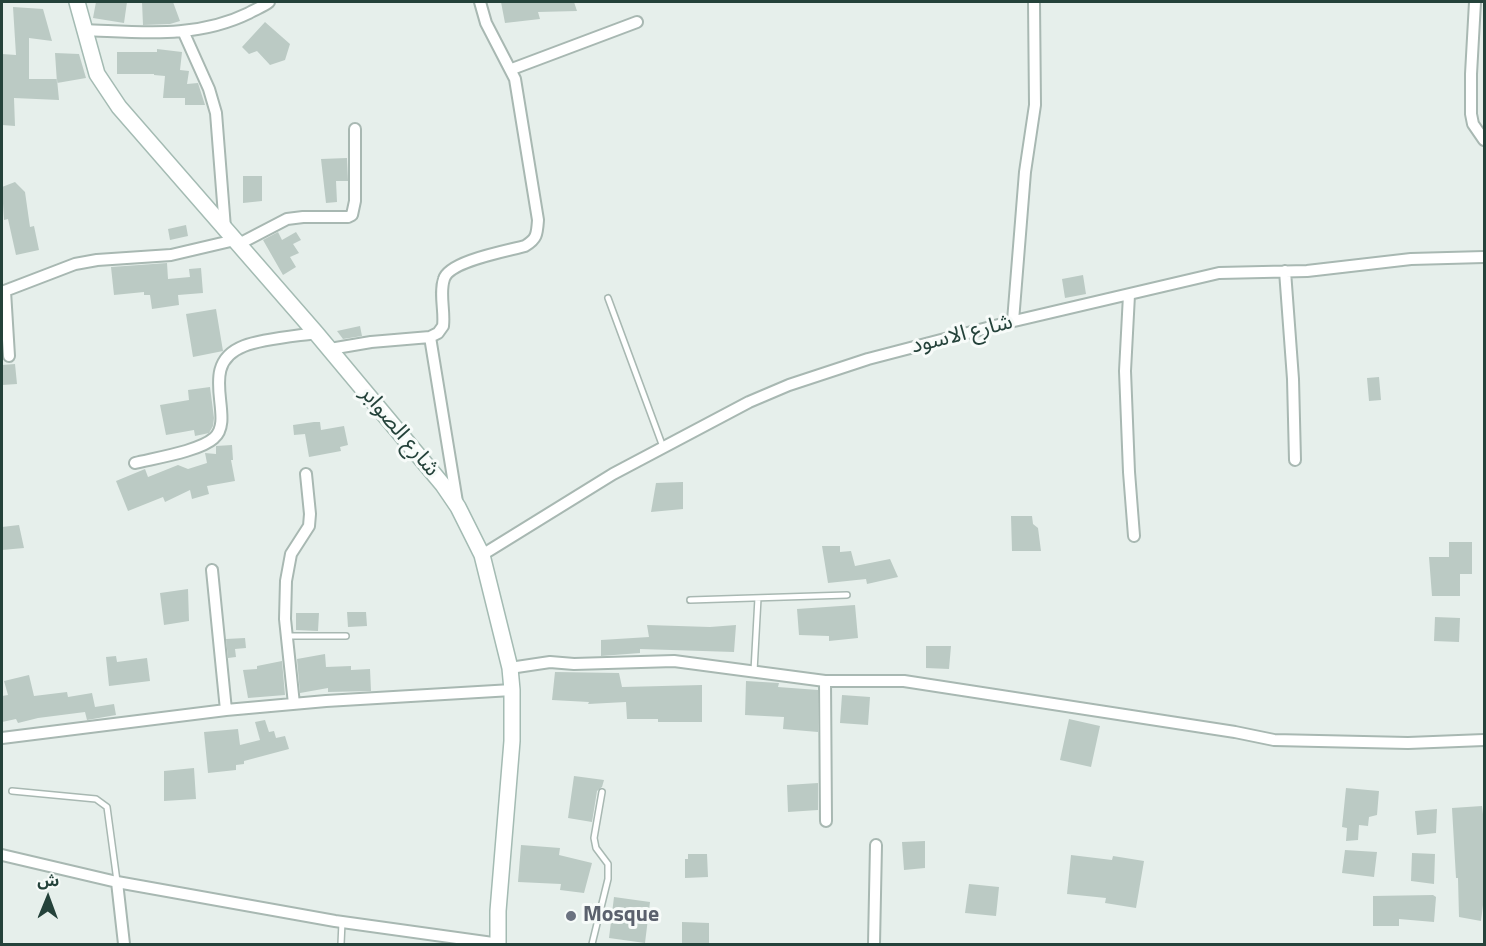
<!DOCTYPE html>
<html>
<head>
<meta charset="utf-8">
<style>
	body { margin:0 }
	#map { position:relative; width:1486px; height:946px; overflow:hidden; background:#e6efeb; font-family:"Titillium Web","Noto Sans Arabic",sans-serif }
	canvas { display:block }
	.frame { position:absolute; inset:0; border:3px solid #24423a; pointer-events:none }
	.north { position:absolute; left:18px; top:868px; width:60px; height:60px; -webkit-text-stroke:4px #f7fbf9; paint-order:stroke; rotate:1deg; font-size:16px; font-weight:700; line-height:24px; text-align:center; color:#24423a }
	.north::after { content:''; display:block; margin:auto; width:21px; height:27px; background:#24423a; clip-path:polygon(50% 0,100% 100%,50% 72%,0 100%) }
</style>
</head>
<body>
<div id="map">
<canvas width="1486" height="946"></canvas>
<div class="frame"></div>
<div class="north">ش</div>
</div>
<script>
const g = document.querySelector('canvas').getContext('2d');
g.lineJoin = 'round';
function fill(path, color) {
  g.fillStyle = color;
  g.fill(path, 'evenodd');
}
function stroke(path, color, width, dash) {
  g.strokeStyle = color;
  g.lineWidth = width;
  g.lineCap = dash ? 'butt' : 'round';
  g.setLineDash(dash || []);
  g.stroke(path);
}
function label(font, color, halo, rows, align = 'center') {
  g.font = font + ' "Titillium Web","Noto Sans Arabic",sans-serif';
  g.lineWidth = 6;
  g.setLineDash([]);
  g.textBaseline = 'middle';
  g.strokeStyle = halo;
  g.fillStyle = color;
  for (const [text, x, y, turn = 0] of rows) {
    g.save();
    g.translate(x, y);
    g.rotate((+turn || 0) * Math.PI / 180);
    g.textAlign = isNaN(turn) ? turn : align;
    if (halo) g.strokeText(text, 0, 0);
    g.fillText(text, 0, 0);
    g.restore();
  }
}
fill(new Path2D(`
	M96,2H127L124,23L93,18Z
	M142,2H173L180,21L170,24L143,25Z
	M501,2H574L577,11L538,12L540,19L505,23Z
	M13,7L43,9L52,41L29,38V79H57L59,100L14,98L15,126L2,125V54L16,55Z
	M265,22L290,44L285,60L270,65L257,51L249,54L242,47Z
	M157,49L182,52L180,70L189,71L187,84L198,83L205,105H185V98H163L165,76L154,75V74H117V52H157Z
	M55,53L79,54L86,78L57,83Z
	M347,158L348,181H336L337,202L326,203L321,159Z
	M243,176H262V201L243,203Z
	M15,182L25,192L30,227L34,226L39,250L16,255L8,219L4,220L2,187Z
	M186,225L188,236L170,240L168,229Z
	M278,232L282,240L296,232L301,240L293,244L299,253L290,257L296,267L283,275L263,240Z
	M167,263L168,279L190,277L189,269L201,268L203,293L178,295L179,305L152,309L150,295H144V292L114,295L111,267Z
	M1083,275L1086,294L1065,298L1062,279Z
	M216,309L223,351L193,357L186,314Z
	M360,326L362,336L343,339L337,331Z
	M15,364L17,384L2,385V365Z
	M1379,377L1381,400L1369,401L1367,378Z
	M210,387L214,418L213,426L209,433L195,436L194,430L166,435L160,405L189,400L188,390Z
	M314,422H320L321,430L344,426L348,445L340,447L341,451L309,457L305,434L294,435L293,425Z
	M232,445L233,460H231L235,481L207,486L209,494L192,499L190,490L165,502L163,497L128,511L116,481L145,469L148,477L178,465L188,469L207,463L205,453L216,454V446Z
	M683,482V509L651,512L656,483Z
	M1011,516H1032L1033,524L1038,528L1041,551H1012Z
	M19,525L24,548L2,550V527Z
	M1449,542H1472V574H1460V596H1432L1429,557H1449Z
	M822,546H840V552L851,551L855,566L890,559L898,577L867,584L866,579L828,583Z
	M188,589L189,621L164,625L160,593Z
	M855,605L858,638L829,641V636L799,635L797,609Z
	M347,612H366L367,626L348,627Z
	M296,613H319L318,631L296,630Z
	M1435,617L1460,618L1459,642L1434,641Z
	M647,625L710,627L736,625L734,652L640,649V653L601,656V640L649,637Z
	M245,638L246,648L235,649L236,657L228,658L226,639Z
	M926,646H951L949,669L926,668Z
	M325,654L326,667L351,666V670L370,669L371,691L328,692V688L300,693L297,659Z
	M116,656L117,662L147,658L150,681L109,686L106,657Z
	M282,661L285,695L248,698L243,670L257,669V666Z
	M555,672L619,673L622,687L702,685V722H658V719H627L626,702L588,704L589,702L552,700Z
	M29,675L34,696L67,692L68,697L92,693L95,707L114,704L116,715L87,720L85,712L38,718L18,723L16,719L2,722V696L8,695L4,681Z
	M746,681L779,683L778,687L818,690V732L783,729L784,717L745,715Z
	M842,695L870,697L868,725L840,723Z
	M1069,719L1100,726L1091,767L1060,760Z
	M265,720L269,732L274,731L276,738L285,736L289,749L244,761V764L236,765V770L208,773L204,732L238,729L240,745L260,740L255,722Z
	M194,768L196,799L164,801V771Z
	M574,776L604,780L602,787L597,791L592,822L568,818Z
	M818,783V810L788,812L787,785Z
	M1346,788L1379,791L1377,815L1369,817L1368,826L1359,825L1358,840L1346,841L1347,828L1342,827Z
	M1482,806L1485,831V889L1481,921L1459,917L1458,878H1456L1452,808Z
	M1437,809L1436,833L1417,835L1415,811Z
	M925,841V868L904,870L902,842Z
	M521,845L560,848L559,855L592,863L584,893L560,890L561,884L518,882Z
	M1345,850L1377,852L1374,877L1342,873Z
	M1412,853L1435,854L1434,884L1411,881Z
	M688,854H707L708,877L685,878V859H688Z
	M1071,855L1112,860L1113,856L1144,861L1136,908L1105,903L1106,898L1067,894Z
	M969,884L999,887L996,916L965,913Z
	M1433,895L1436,897L1434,922L1399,919V926H1373V896Z
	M614,897L650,902L645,943L609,938Z
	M682,922L709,923V945H682Z`), '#bbcac4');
const lane = new Path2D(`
	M608,298L663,447
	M690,600L847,595
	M287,636H346
	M754,671L758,598
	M12,791L96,799L107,807L117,881
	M341,944L342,922
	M592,944L608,879V864L596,848L594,838L602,792`);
const street = new Path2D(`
	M1475,2L1471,74V114L1473,124L1484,140
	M84,30C142,32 196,39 249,13C255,9 263,7 269,2
	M183,31L209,89L216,113L225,228
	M512,69L637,22
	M239,244L287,219L303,217H348L352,215L355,201V129
	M1285,271L1293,379L1295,460
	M5,291L9,356
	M2,292L75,264L97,260L171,255L235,240
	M1129,295L1125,371L1129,472L1134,536
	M1013,321L1025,172L1035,105L1034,2
	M430,337L457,502
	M330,349L371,342L430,337L438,333L443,326C445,311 439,293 444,279C449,261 507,251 525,246C537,239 537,234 538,220L515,79L486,23L480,2
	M135,463C155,458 200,451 214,438C237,418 195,365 244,346C261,339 296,336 316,333
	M482,555L613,474L749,402L789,385L868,359L1010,322L1219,273L1307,271L1411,259L1484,257
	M212,570L226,710
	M510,668L550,662L574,664L674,661L825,681H904L1235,732L1274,740L1408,743L1484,740
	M825,681L826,821
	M294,704L285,619L286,581L291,554L309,526L310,514L306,474
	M2,738L226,710L326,701L512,690
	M2,855L117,882L335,921L500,944
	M117,882L124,944
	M874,944L876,845`);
const secondary = new Path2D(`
	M77,2L97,74L119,107L316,333L443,485L458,507L482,555L510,668L512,690V741L498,911V944`);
stroke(lane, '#a8b8b2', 8);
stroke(street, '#a8b8b2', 14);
stroke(secondary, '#a4bbb3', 18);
stroke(lane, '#fff', 5);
stroke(street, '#fff', 10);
stroke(secondary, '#fff', 15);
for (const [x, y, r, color] of [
	[571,916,6,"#6b7280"]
]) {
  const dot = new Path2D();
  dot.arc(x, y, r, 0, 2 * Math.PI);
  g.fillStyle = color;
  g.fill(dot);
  stroke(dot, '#f7fbf9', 2);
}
label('22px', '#24423a', '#f7fbf9', [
	["شارع الاسود",962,335,-14],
	["شارع الصوابر",399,432,50]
]);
label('bold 22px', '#5b616d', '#f7fbf9', [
	["Mosque",583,916]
], 'left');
</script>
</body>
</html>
